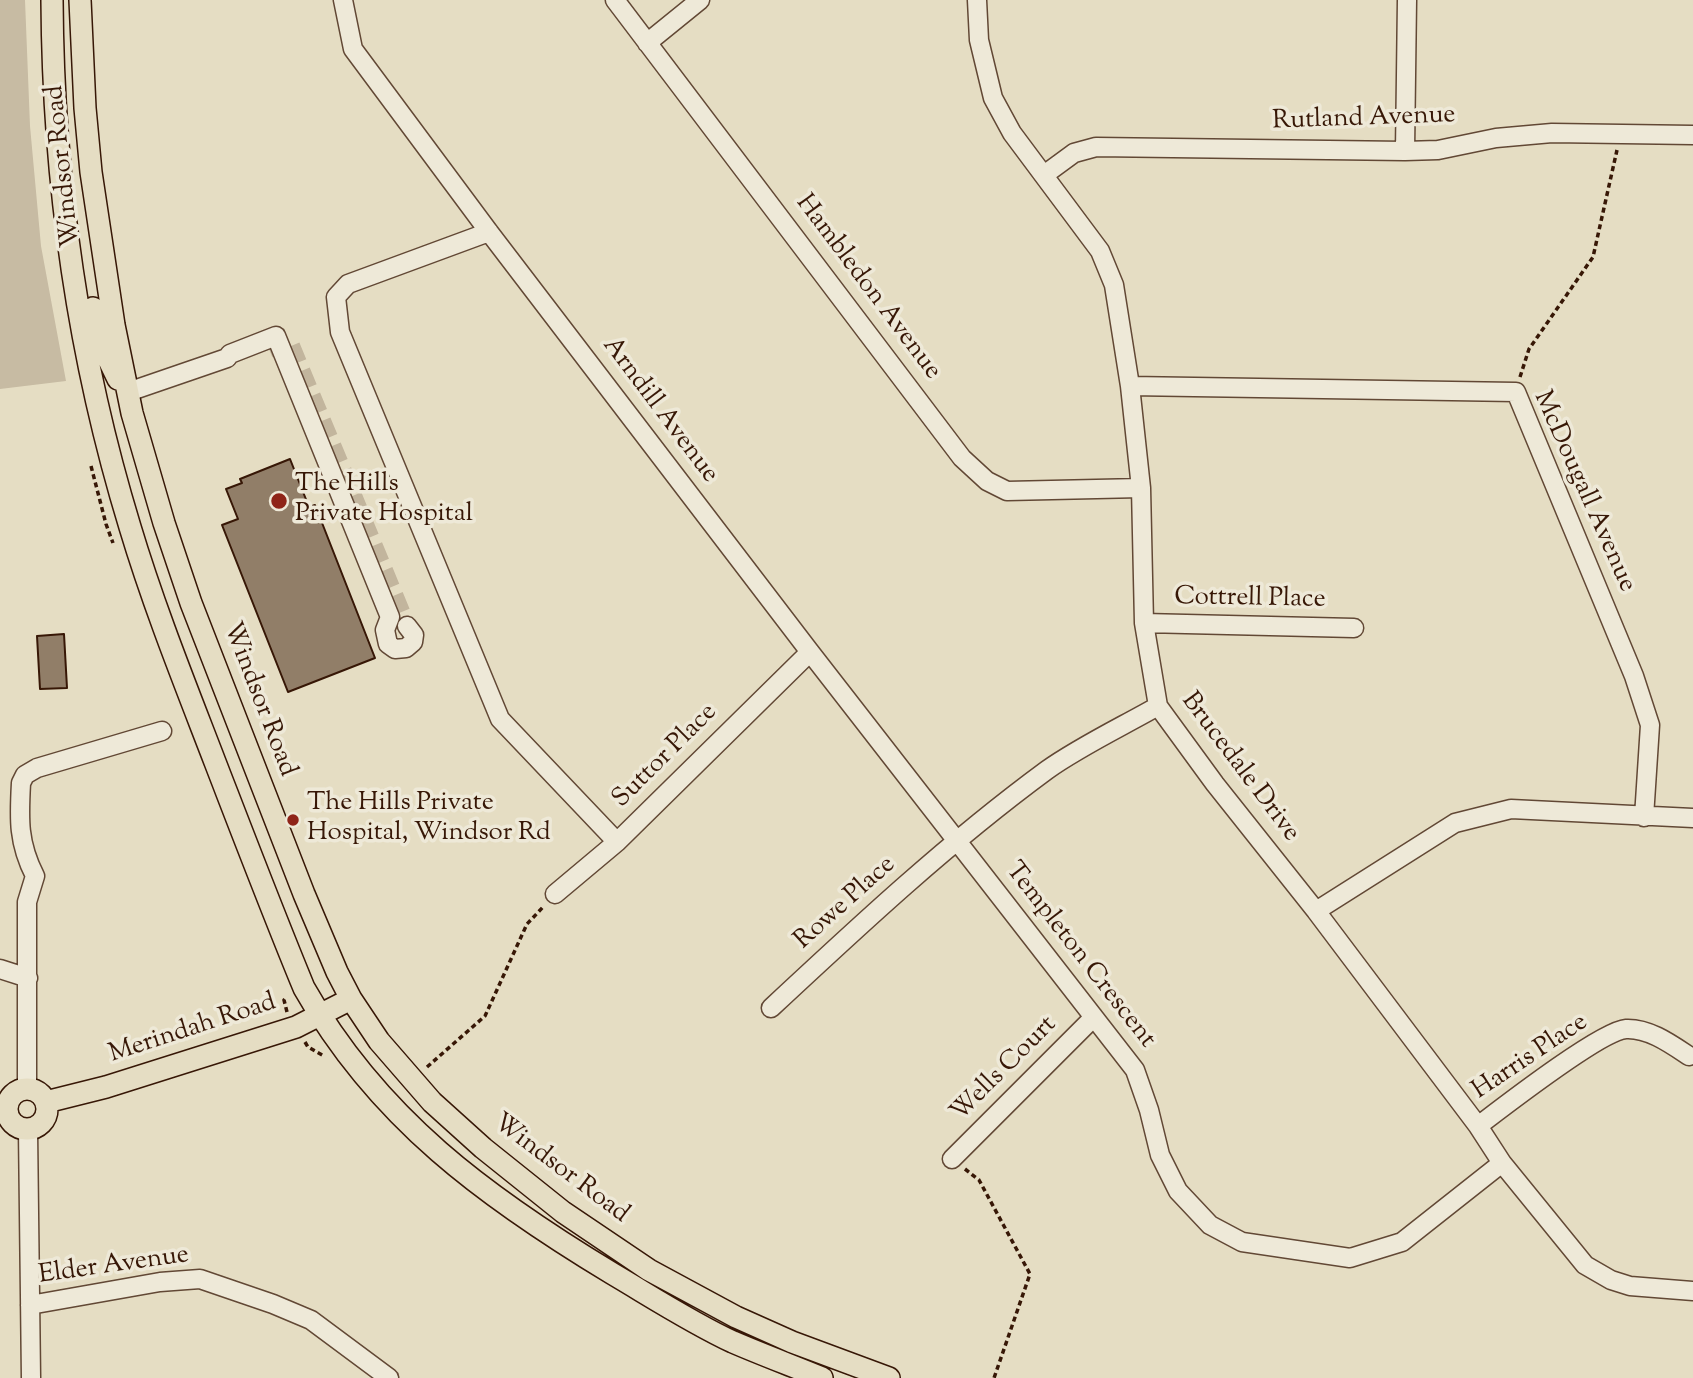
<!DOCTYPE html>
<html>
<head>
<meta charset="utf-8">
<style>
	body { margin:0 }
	canvas { display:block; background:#e5ddc3 }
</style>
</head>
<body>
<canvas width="1693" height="1378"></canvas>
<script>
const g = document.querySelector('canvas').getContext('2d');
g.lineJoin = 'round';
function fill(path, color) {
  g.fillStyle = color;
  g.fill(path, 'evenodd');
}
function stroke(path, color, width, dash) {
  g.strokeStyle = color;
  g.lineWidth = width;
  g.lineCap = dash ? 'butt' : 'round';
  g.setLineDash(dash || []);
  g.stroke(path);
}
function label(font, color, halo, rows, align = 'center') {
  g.font = font + ' "Sorts Mill Goudy",serif';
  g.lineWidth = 7;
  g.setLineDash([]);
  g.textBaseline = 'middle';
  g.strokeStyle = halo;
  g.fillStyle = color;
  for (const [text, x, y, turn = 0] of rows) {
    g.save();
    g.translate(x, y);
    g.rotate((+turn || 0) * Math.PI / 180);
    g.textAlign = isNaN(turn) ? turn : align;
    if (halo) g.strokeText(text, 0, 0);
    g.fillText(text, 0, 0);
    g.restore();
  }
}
fill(new Path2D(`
	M0,0H25L30,126L41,246L66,381L0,389Z`), '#c7bba3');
const building = new Path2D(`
	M290,459L309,507L315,505L375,658L288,692L222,525L238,519L226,489L242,483L240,479Z
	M64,634L67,688L40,689L37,636Z`);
fill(building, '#917e68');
stroke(building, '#371706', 2);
stroke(new Path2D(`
	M269,349L289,341L407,626`), '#c2b59d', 18, [18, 9]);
const minor = new Path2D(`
	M343,0L353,49L489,232L810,652L1135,1070L1149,1110L1160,1155L1178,1191L1210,1225L1242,1242L1350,1258L1402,1242L1502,1163
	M615,0L962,458L987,481L1007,491L1141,488
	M977,0L979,40L993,98L1012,133L1100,251L1114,285L1130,386L1141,488L1144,623L1158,706L1215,784L1316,911L1478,1126L1502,1163L1585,1265L1611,1280L1630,1286L1693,1291
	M647,43L700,0
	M1405,151L1407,0
	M1044,175L1074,153L1096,147L1405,151L1438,150L1496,138L1552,133L1693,135
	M489,232L348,284L336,297L340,332L500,719L617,842
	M1130,386L1516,392L1634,676L1650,725L1644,817
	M128,392L227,358L230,354L276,336L390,617L385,630L388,644L395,649L406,648L413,642L414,635L407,626
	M1144,623L1354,628
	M555,894L617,842L810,652
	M1316,911L1455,823L1511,809L1693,818
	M0,969L28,978
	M771,1008C860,925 949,842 1047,770C1079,747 1123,726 1158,706
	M27,1089V902L35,876C18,843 19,819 21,783L25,775L37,768L162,731
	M1478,1126C1503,1107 1601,1031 1626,1029C1649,1028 1671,1044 1689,1056
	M28,1130L31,1378
	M952,1159L1094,1017
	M30,1305L160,1282L200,1279L273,1304L311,1320L389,1378`);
const major = new Path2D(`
	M52,0C53,178 78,357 130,527C154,607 185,684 215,762C244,837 273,913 304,988C378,1119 487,1198 613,1274C652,1297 692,1323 733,1342C763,1355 793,1366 822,1378
	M80,0L85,108L91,172L114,325L132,413L164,523L191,603L304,894L337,972L351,999L379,1041L432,1102L483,1148L563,1212L649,1270L736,1317L792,1342L889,1378
	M93,308L103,348L118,379
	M7 1109a20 20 0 1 1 40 0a20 20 0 1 1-40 0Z
	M46,1102L106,1087L296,1027L351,999`);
stroke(minor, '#624835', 21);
stroke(major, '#371706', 24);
stroke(new Path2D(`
	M1520,377L1529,349L1593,257L1617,150
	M91,466L106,524L113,543
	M287,1012L284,1000L287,997
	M305,1042L308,1047L324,1056
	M427,1067L485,1016L527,924L544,906
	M965,1169L979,1180L1030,1274L994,1378`), '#371706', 3.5, [5, 3.5]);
stroke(minor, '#eee9d8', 18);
stroke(major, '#e5ddc3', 21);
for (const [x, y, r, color] of [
	[279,501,9,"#8f2418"],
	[293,820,7,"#8f2418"]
]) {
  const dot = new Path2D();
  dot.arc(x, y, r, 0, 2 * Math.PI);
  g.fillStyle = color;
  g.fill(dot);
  stroke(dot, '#eee9d8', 2.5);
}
label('26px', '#371706', '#eee9d8', [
	["Rutland Avenue",1364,120,-2],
	["Windsor Road",65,166,-96],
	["Hambledon Avenue",867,288,53],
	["Arndill Avenue",659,411,53],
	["McDougall Avenue",1583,492,66],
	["Cottrell Place",1250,600,1],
	["Windsor Road",258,700,69],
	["Suttor Place",666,757,-45],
	["Brucedale Drive",1239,768,53],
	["Rowe Place",846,904,-42],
	["Templeton Crescent",1079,956,52],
	["Merindah Road",193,1030,-18],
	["Harris Place",1531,1058,-34],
	["Wells Court",1005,1070,-45],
	["Windsor Road",560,1170,37],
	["Elder Avenue",114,1267,-8]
]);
label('26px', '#371706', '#eee9d8', [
	["The Hills",295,486],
	["Private Hospital",295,516],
	["The Hills Private",307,805],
	["Hospital, Windsor Rd",307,835]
], 'left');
</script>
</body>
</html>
